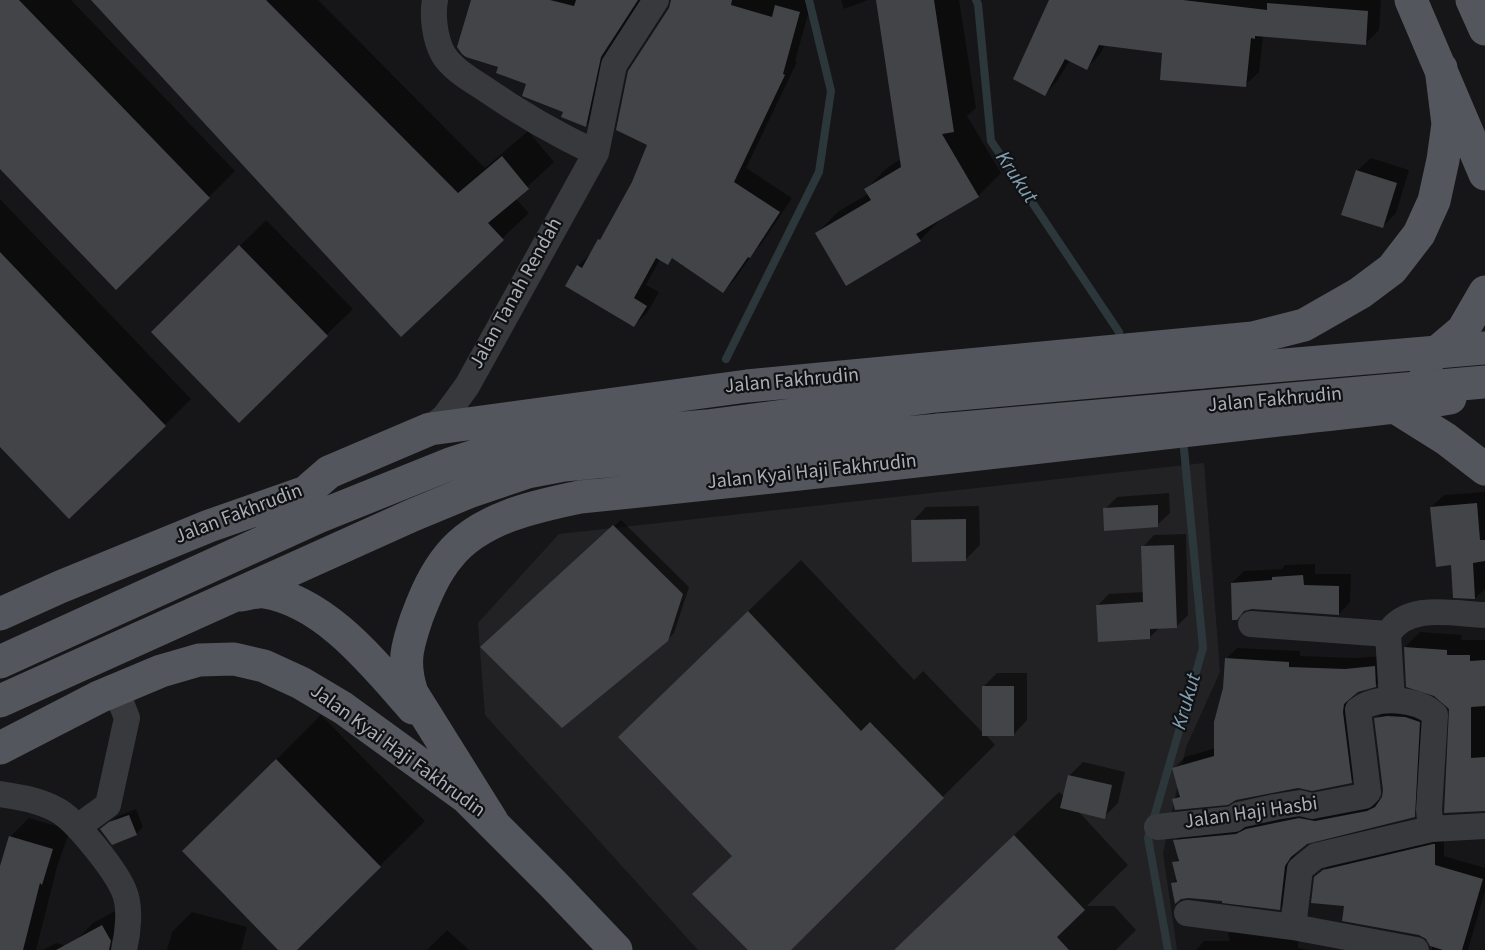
<!DOCTYPE html>
<html>
<head>
<meta charset="utf-8">
<style>
	body { margin:0 }
	canvas { display:block; background:#161618 }
</style>
</head>
<body>
<canvas width="1485" height="950"></canvas>
<script>
const g = document.querySelector('canvas').getContext('2d');
g.lineJoin = 'round';
function fill(path, color) {
  g.fillStyle = color;
  g.fill(path, 'evenodd');
}
function stroke(path, color, width, dash) {
  g.strokeStyle = color;
  g.lineWidth = width;
  g.lineCap = dash ? 'butt' : 'round';
  g.setLineDash(dash || []);
  g.stroke(path);
}
function label(font, color, halo, rows, align = 'center') {
  g.font = font + ' "Source Sans 3",sans-serif';
  g.lineWidth = 4.5;
  g.setLineDash([]);
  g.textBaseline = 'middle';
  g.strokeStyle = halo;
  g.fillStyle = color;
  for (const [text, x, y, turn = 0] of rows) {
    g.save();
    g.translate(x, y);
    g.rotate((+turn || 0) * Math.PI / 180);
    g.textAlign = isNaN(turn) ? turn : align;
    if (halo) g.strokeText(text, 0, 0);
    g.fillText(text, 0, 0);
    g.restore();
  }
}
fill(new Path2D(`
	M1204,463L1220,672L1186,747L1163,853L1177,950H698L485,715L478,623L559,534Z`), '#222225');
fill(new Path2D(`
	M0,0H71L235,171L209,197L0,167Z
	M93,0H318L485,168L528,131L554,162L515,198L529,213L401,334Z
	M472,0H641L598,113L586,126L500,66Z
	M672,0H812L795,61L797,62L746,168L792,198L762,243L753,253L736,278L723,291L673,257L668,263L660,259L646,285L659,292L647,313L634,325L578,266L591,253L605,234L633,182L649,145Z
	M841,0H868L844,9Z
	M878,0H959L976,108L967,116L1001,173L978,196L942,218L920,240L817,233L839,211L868,194L866,189L888,167L901,159Z
	M1051,0H1381L1379,30L1365,44L1263,36L1259,72L1245,85L1164,51L1105,45L1100,54L1087,68L1070,60L1058,80L1045,94Z
	M1371,158L1409,170L1396,213L1382,227L1357,171Z
	M0,199L191,399L165,425L0,445Z
	M266,220L353,309L239,420L153,332Z
	M1485,492V589L1475,598L1453,564L1431,507L1444,495Z
	M1169,493L1170,513L1157,525L1105,509L1117,497Z
	M979,506L980,545L966,559L913,521L926,507Z
	M621,520L689,587L674,633L667,640H488Z
	M1186,534L1188,615L1176,627H1160L1150,637L1098,605L1109,594L1144,592L1143,547L1154,535Z
	M801,560L914,680L923,671L983,733V687L997,673H1027V720L1014,734H985L995,745L788,950H751L694,894L733,855L672,685Z
	M1315,564V574H1351L1350,602L1339,614L1252,608L1246,609L1236,619L1232,583L1244,571L1282,569L1285,565Z
	M1420,632L1462,635L1461,640H1485V810L1450,709L1405,647Z
	M1237,648L1300,651V656L1357,658L1386,656L1387,674L1375,686L1355,693L1354,700L1362,770L1351,782L1174,800L1180,793L1174,768L1185,757L1216,748L1224,688L1226,659Z
	M1386,708L1429,712L1425,805L1414,816L1306,843L1295,855L1290,898L1279,909L1172,884L1178,879L1174,863L1179,858L1175,841L1186,830L1326,811L1383,799L1384,791L1376,719Z
	M321,715L425,821L295,950H281L184,851Z
	M1083,762L1125,772L1118,803L1104,817L1078,811L1128,865L1087,906H1114L1136,930L1116,950H894L1059,792L1065,797L1069,776Z
	M136,809L143,827L136,834L113,843L109,823L118,816Z
	M29,818L70,830L57,867L36,950H0V871L10,837Z
	M1444,835V856L1485,868V891L1468,950H1432V945L1426,937L1346,905L1316,878L1334,861Z
	M121,908L123,950H43L56,943L78,949L74,942L93,923Z
	M192,912L247,927L241,950H167L172,932Z
	M1238,925L1299,933L1298,948L1308,950H1196L1204,941H1230L1228,934Z
	M447,930L469,950H427Z`), '#0007');
stroke(new Path2D(`
	M976,0L978,4L991,141L1119,332
	M726,359L819,172L831,91L809,0
	M1168,950L1148,838L1203,648L1184,449`), '#2c373c', 8);
fill(new Path2D(`
	M0,0H19L210,198L116,290L0,169Z
	M91,0H266L458,193L502,156L529,189L488,223L504,240L401,337Z
	M471,0H550L574,6L576,0H638L601,57L586,127L561,117L563,112L522,96L526,84L496,73L498,67L466,57L462,54L457,47Z
	M671,0H732L731,5L772,17L775,5L800,12L783,74L785,75L734,182L780,212L750,258L748,257L723,293L672,258L668,265L656,258L634,298L647,306L634,327L565,286L577,265L582,268L598,239L600,240L632,182L647,145L616,130L628,71L669,8Z
	M876,0H934L954,132L942,134L979,197L916,234L921,241L846,286L815,233L871,200L864,189L901,167Z
	M1049,0H1183L1267,10V3L1368,11L1366,45L1255,36V39L1251,38L1246,87L1160,80L1162,53L1099,45L1087,70L1065,59L1045,96L1013,79Z
	M1356,170L1397,183L1383,228L1341,215Z
	M239,245L328,336L239,423L151,332Z
	M0,252L166,426L69,519L0,447Z
	M1477,503L1480,540H1485V561L1473,563L1475,599L1453,598L1451,565L1436,567L1430,507Z
	M1158,505V527L1104,531L1103,508Z
	M966,519V561L912,562L911,520Z
	M613,525L683,594L668,641L562,728L480,647Z
	M1174,545L1177,628L1150,629V639L1098,642L1096,605L1143,602L1141,546Z
	M1303,575L1304,585L1339,586V615L1252,609L1244,611L1237,620H1232L1231,583L1272,580V577Z
	M748,611L861,731L870,722L944,798L791,950H748L692,894L732,856L618,737Z
	M1404,647L1447,650V655H1470V661L1485,660V706L1471,707V758L1485,757V811L1444,813L1449,709L1434,696L1406,687Z
	M1225,658L1289,662V667L1345,669L1375,666L1376,687L1358,692L1344,704L1343,712L1352,783L1312,791L1298,788L1236,800L1228,805L1175,810L1172,799L1180,797L1172,768L1214,756V722L1223,688Z
	M982,686H1014V736H982Z
	M1387,716L1405,717L1420,722L1415,817L1307,844L1291,857L1285,866L1280,910L1222,903V901L1189,898L1181,899L1175,904L1171,883L1177,882L1172,862L1179,861L1173,840L1236,834L1246,829L1299,818L1315,821L1367,811L1375,807L1382,797L1383,790L1374,718Z
	M276,759L381,867L297,950H278L182,851Z
	M1068,775L1112,785L1105,819L1060,808Z
	M129,815L137,835L112,845L100,829L109,822Z
	M1014,835L1085,910L1057,937L1069,950H894Z
	M9,836L53,849L42,885L40,883L23,950H0V866Z
	M1433,844H1435V865L1483,879L1462,950H1443L1430,946L1426,939L1419,935L1342,921L1344,906L1311,903L1314,877L1323,870Z
	M102,925L111,941L109,950H56Z`), '#424448');
stroke(new Path2D(`
	M435,0C432,16 435,39 443,54C452,69 470,79 485,89C521,114 556,134 596,153
	M430,429L445,416L467,386L596,153L614,65L656,0
	M1251,624L1388,634
	M1392,700L1388,634C1407,602 1453,614 1485,615
	M0,794C20,797 39,800 57,810C76,820 116,871 124,891C131,907 128,933 124,950
	M79,826L108,805L127,718L116,690
	M1157,827L1234,819L1239,815L1275,807L1300,803L1312,806L1364,796L1368,792L1358,710C1377,695 1418,698 1435,715L1429,810L1431,829
	M1187,913L1293,927L1416,950
	M1293,927L1300,869L1316,856L1431,829L1485,826`), '#37393d', 26);
stroke(new Path2D(`
	M1411,0L1485,174
	M1472,0L1485,29
	M1424,363L1463,330L1485,292
	M1395,407L1446,439L1485,469
	M241,595C248,594 257,591 264,592C325,601 375,665 413,708
	M0,614L60,587L209,526L306,492L329,472L430,429L747,386L1253,338L1304,325L1360,293L1392,269L1419,234L1434,201L1443,160L1448,124L1441,68
	M0,662L318,517L450,464L515,443L707,426L936,396L1202,372
	M0,701L413,515L471,491L527,472L564,465L939,430
	M0,748L99,697L161,671L199,660L234,659L264,666L301,683L343,708L467,798L553,884L616,950
	M492,821L412,693C402,663 407,646 417,617C425,596 434,574 449,556C479,518 536,506 580,497C852,470 1123,437 1395,407L1450,398`), '#53565c', 33);
stroke(new Path2D(`
	M1202,372L1485,348
	M939,430L1485,382`), '#53565c', 33);
label('20px', '#a8afb8', '#111113', [
	["Jalan Tanah Rendah",517,294,-61],
	["Jalan Fakhrudin",792,382,-5],
	["Jalan Fakhrudin",1275,401,-5],
	["Jalan Kyai Haji Fakhrudin",812,473,-6],
	["Jalan Fakhrudin",239,515,-21],
	["Jalan Kyai Haji Fakhrudin",397,752,36],
	["Jalan Haji Hasbi",1251,814,-8]
]);
label('italic 21px', '#7fa0b3', '#111113', [
	["Krukut",1015,178,56],
	["Krukut",1188,702,-74]
]);
</script>
</body>
</html>
